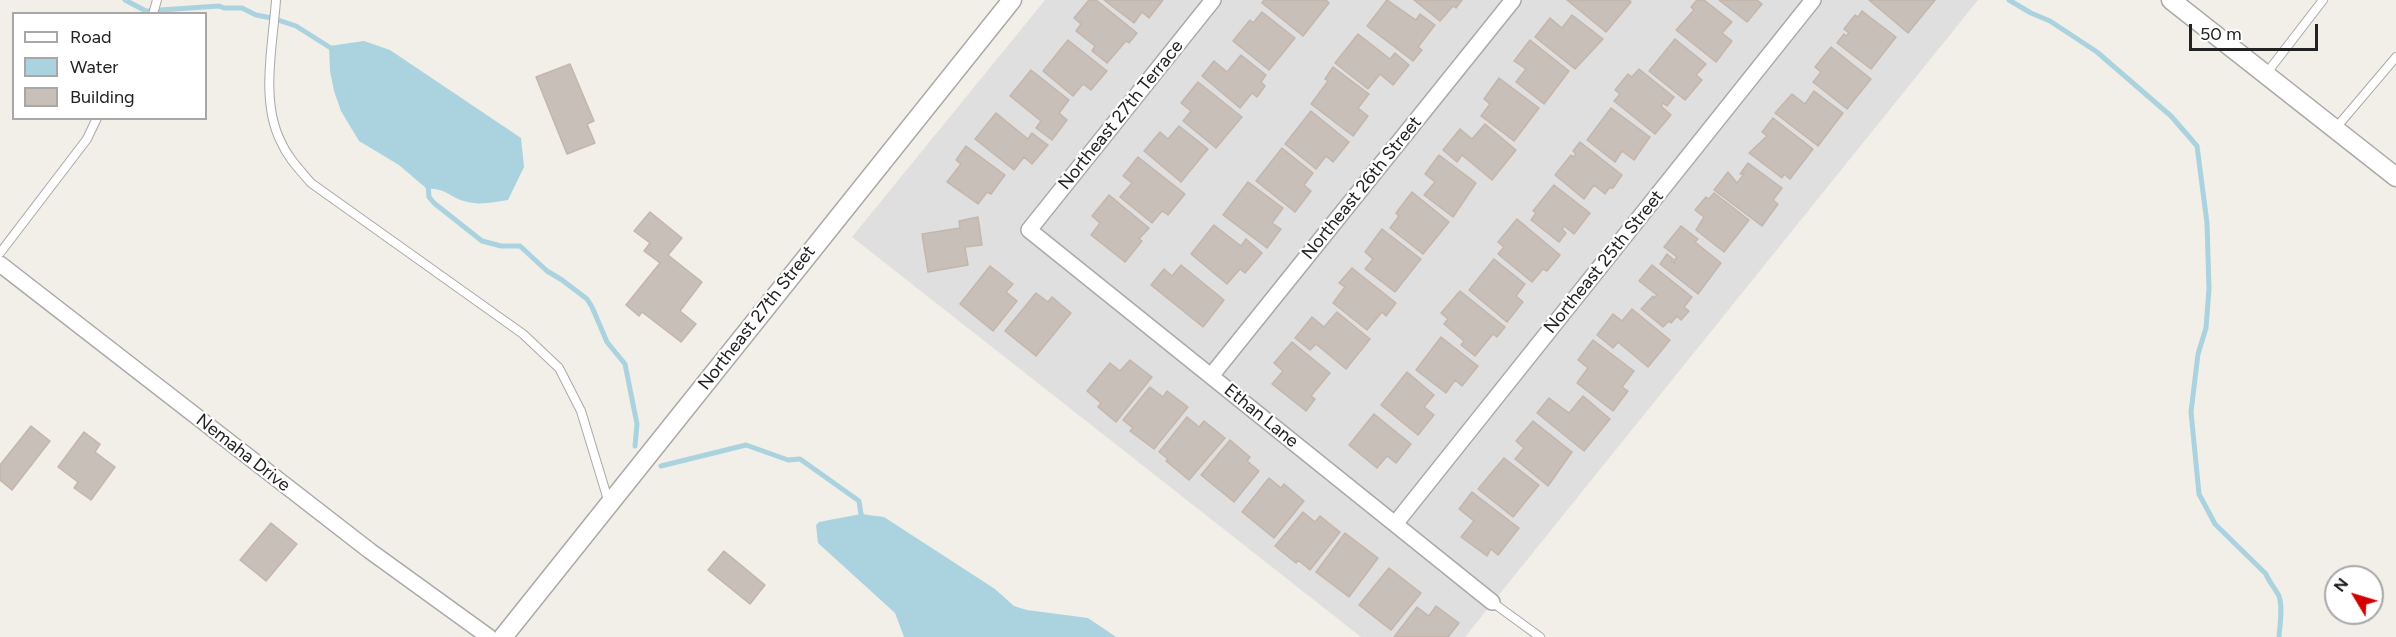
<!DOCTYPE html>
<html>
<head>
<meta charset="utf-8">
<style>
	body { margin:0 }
	#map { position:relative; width:2396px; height:637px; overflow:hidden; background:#f2efe9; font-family:Figtree,sans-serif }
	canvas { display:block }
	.legend { position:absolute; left:12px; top:12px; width:195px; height:108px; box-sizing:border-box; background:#fff; border:2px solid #a7a7a7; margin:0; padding:8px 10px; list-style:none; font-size:18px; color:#222 }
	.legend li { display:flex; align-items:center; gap:12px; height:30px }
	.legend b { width:30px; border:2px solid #a7a7a7 }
	.north { position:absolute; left:2324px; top:565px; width:60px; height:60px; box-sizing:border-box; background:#fff; border:2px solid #a7a7a7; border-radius:50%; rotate:308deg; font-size:16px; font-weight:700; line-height:24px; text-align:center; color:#222 }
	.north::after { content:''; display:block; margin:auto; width:21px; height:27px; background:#d40000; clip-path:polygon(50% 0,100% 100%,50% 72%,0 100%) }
	.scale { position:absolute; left:2189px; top:24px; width:129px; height:27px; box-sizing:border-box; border:3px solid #222; border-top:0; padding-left:8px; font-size:18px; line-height:21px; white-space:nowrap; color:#222; -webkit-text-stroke:4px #fff; paint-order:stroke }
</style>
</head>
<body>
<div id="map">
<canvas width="2396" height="637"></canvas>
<ul class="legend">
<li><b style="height:8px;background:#fff"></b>Road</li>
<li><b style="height:16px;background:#aad3df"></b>Water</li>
<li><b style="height:16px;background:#c7bfb8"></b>Building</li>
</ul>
<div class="north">N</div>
<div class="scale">50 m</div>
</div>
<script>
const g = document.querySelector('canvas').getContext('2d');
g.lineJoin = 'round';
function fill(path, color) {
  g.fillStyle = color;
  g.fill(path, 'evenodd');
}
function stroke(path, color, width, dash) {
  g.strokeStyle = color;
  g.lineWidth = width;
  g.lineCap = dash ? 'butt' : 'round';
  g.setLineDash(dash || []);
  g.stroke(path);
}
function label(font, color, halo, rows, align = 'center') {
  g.font = font + ' Figtree,sans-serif';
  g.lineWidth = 4.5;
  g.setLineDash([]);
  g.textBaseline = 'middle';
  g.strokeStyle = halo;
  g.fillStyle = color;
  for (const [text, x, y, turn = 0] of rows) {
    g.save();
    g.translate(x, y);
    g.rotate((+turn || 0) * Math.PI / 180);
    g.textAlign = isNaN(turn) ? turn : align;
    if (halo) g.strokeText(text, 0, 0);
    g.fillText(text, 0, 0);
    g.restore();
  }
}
fill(new Path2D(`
	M1045,0H1978L1465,637H1361L852,237Z`), '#e0dfdf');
fill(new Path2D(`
	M364,41L390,50L521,138L524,167L508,200C494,202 478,206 464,201C449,197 445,187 427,189L399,165L359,141L341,111L334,91L330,71L329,46Z
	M861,514L884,517L995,589L1014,606L1027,610L1088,618L1116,637H904L895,613L818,543L816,525L819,522Z`), '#aad3df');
stroke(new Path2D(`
	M125,0L146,11L219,6L224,8H242L256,15L272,18L296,26L334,50
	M2009,0L2031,13L2050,21L2097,52L2171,116L2197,146L2207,223L2209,289L2206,328L2198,354L2191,412L2199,494L2215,524L2266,574C2269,582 2275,588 2279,596C2283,608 2280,624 2279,637
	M428,184L429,197L434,203L482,241L501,246H520L547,271L562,280L587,299L592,307L607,342L625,364L637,424L635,446
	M661,466L746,445L788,460L800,459L859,501L861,514L864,518`), '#aad3df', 5);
const building = new Path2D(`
	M1089,0H1096L1137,33L1129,43L1126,41L1107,63L1092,51L1095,46L1076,31L1081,24L1074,18Z
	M1104,0H1163L1149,18L1142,12L1134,23Z
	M1264,0H1326L1329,3L1303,36L1262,3Z
	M1387,0L1416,20L1420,14L1435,25L1418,47L1422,50L1413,61L1367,26Z
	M1414,0H1462L1456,8L1453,6L1440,21Z
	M1567,0H1629L1631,2L1606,32Z
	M1697,0H1704L1732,22L1722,33L1732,41L1716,62L1676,30L1694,10L1691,7Z
	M1719,0H1757L1762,4L1747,22Z
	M1869,0H1935L1908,33Z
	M1862,11L1896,37L1871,69L1837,43L1844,34L1846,36L1849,33L1844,29L1855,15L1858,17Z
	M1262,12L1295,38L1269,70L1233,41L1250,20L1253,23Z
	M1572,15L1603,39L1575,69L1535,37L1550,18L1562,28Z
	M1358,34L1390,59L1395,53L1409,65L1393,85L1380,74L1368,89L1335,63Z
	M1675,39L1706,64L1696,75L1702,80L1685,100L1649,71Z
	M1068,40L1107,71L1091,90L1083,84L1073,96L1043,71Z
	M1530,40L1569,71L1544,104L1516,82L1526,69L1514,61Z
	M1831,47L1871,79L1847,109L1813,82L1821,72L1815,67Z
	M1241,55L1266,75L1261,82L1265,86L1257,97L1252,93L1240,108L1202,76L1214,61L1227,72Z
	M570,64L594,121L587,124L595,143L567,154L536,77Z
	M1333,67L1369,94L1358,108L1368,116L1353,136L1311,104L1328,81L1325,79Z
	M1639,69L1674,97L1667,106L1663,103L1661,106L1671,115L1655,134L1614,101L1620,94L1615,90L1628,74L1632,77Z
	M1031,70L1069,100L1059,113L1067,120L1052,140L1036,128L1041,121L1010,96Z
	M1499,78L1539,108L1514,141L1481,116L1490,104L1484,99Z
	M1198,82L1242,117L1216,148L1183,121L1191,111L1181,103Z
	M1814,91L1843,113L1818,146L1775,113L1792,94L1805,104Z
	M1611,108L1650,137L1634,160L1622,151L1615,162L1587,140Z
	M1311,111L1349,142L1333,162L1326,156L1316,169L1285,144Z
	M996,113L1028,139L1032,133L1048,145L1032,164L1024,157L1014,170L975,139Z
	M1773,118L1813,149L1790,179L1784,174L1782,178L1749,153L1767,136L1762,132Z
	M1485,124L1516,150L1492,180L1462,155L1457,162L1443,150L1460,129L1472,139Z
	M1179,126L1208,149L1181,182L1144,151L1160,132L1168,139Z
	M1580,142L1622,175L1613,188H1609L1605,194L1594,185L1584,199L1555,175L1571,155L1573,157L1576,154L1573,151Z
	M966,146L1005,175L991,194L987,192L978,204L947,182L961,164L956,160Z
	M1282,148L1313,173L1304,185L1311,191L1295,212L1256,181Z
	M1439,155L1476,183L1453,217L1424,195L1435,182L1425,174Z
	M1138,157L1185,194L1168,215L1162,211L1152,223L1120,197L1132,183L1123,176Z
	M1748,163L1782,188L1773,200L1778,204L1762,226L1714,190L1728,172L1737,183L1744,174H1740Z
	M1248,182L1283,208L1272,223L1281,229L1267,248L1223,215Z
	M1554,185L1590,213L1574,234L1564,226L1562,229L1566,233L1559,242L1531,220L1536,213L1533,211Z
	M1412,192L1449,222L1423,254L1390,228L1399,216L1396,213Z
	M1714,193L1749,220L1724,252L1696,230L1704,217L1695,210L1706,197L1709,199Z
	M1109,195L1149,228L1139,239L1142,241L1125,262L1091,235L1100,223L1092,216Z
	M650,212L682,238L668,255L702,282L680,311L696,324L681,342L642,312L639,316L626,305L660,263L644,251L650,243L634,231Z
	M978,217L982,245L965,247L968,265L928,272L922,234L960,228L959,221Z
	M1517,219L1560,255L1547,271L1543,269L1532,282L1498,254L1504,247L1498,242Z
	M1214,225L1241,246L1246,239L1262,253L1245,273L1240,269L1227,284L1191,254Z
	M1681,226L1698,239L1695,242L1721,263L1698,294L1660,264L1667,254L1673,259L1671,261L1675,263L1673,262L1677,257L1664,247Z
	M1382,229L1421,259L1395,292L1365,269L1373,259L1365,252Z
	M1494,259L1525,284L1516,296L1523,302L1507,322L1469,290Z
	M1181,265L1224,300L1203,327L1151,285L1164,269L1172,276Z
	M1652,265L1692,297L1684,307L1689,311L1681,320L1677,316L1671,323L1669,321L1663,327L1641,309L1653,296L1654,298L1657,295L1639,281Z
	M990,266L1013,284L1006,292L1017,301L993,331L960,304Z
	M1352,268L1396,303L1386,316L1382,312L1367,330L1333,303L1345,287L1339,283Z
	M1460,291L1505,327L1497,337L1493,334L1475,356L1461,345L1464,341L1444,324L1448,319L1441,313Z
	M1036,293L1048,302L1052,297L1071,313L1036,356L1005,331Z
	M1632,309L1670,340L1648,367L1618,342L1613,348L1597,335L1613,314L1622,321Z
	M1337,312L1370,339L1346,369L1316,344L1310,350L1295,338L1312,317L1324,327Z
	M1441,337L1478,366L1462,386L1455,380L1446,393L1416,370Z
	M1593,340L1634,371L1622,387L1628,391L1613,411L1577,383L1588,368L1578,360Z
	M1292,342L1330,373L1311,396L1315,399L1306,411L1272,384L1283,371L1274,363Z
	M1130,360L1152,377L1116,422L1098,407L1101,403L1087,391L1110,363L1120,371Z
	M1407,372L1434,395L1424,407L1434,415L1418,435L1381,405Z
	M1150,387L1163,397L1167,391L1188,407L1154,449L1130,431L1133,428L1123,420Z
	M1583,396L1610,419L1584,451L1537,413L1549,398L1569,413Z
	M1374,414L1411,444L1396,463L1387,456L1377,468L1349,445Z
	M1187,417L1199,427L1204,421L1225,438L1189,480L1166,461L1168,459L1159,452Z
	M1533,421L1572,452L1548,486L1515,459L1524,448L1516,441Z
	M31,426L50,441L12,490L0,480V465Z
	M84,432L100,444L95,452L115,467L91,500L74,488L78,482L58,467Z
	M1230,440L1250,457L1247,461L1259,471L1234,502L1201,475Z
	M1504,458L1539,485L1513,517L1478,489Z
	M1269,478L1281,488L1284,484L1304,501L1274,538L1242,512Z
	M1472,492L1519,528L1498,555L1491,549L1487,556L1461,537L1474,521L1459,509Z
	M1303,512L1315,522L1320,516L1340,532L1310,570L1298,560L1296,563L1275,546Z
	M271,523L297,544L266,581L240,560Z
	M1345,533L1378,558L1349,597L1316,572Z
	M724,551L765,585L750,604L708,570Z
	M1389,568L1421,593L1391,630L1359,605Z
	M1436,606L1459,623L1448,637H1394L1417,607L1429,616Z`);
fill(building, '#c7bfb8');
stroke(building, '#c4b6ab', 1.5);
const service = new Path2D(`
	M276,0C273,44 260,101 281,142C288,158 300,170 311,183L523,334L559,368L581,411L609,503
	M153,14L157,0
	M2266,74L2323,0
	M2335,129L2396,57
	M0,253L87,139L97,118
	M1492,602L1540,637`);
const minor = new Path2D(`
	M1213,0L1029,230L1492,602
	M0,264L370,551L489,637
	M1211,376L1513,0
	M1395,524L1813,0`);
const tertiary = new Path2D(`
	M2171,0L2396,177
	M503,637L1012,0`);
stroke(service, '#a9a9a9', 10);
stroke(minor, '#a9a9a9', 18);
stroke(tertiary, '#a9a9a9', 21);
stroke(service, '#fff', 8);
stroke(minor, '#fff', 15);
stroke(tertiary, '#fff', 18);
label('18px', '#222', '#fff', [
	["Northeast 27th Terrace",1121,115,-51],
	["Northeast 26th Street",1362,188,-51],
	["Northeast 25th Street",1604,262,-51],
	["Northeast 27th Street",757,318,-52],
	["Ethan Lane",1261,416,39],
	["Nemaha Drive",243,453,38]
]);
</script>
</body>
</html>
